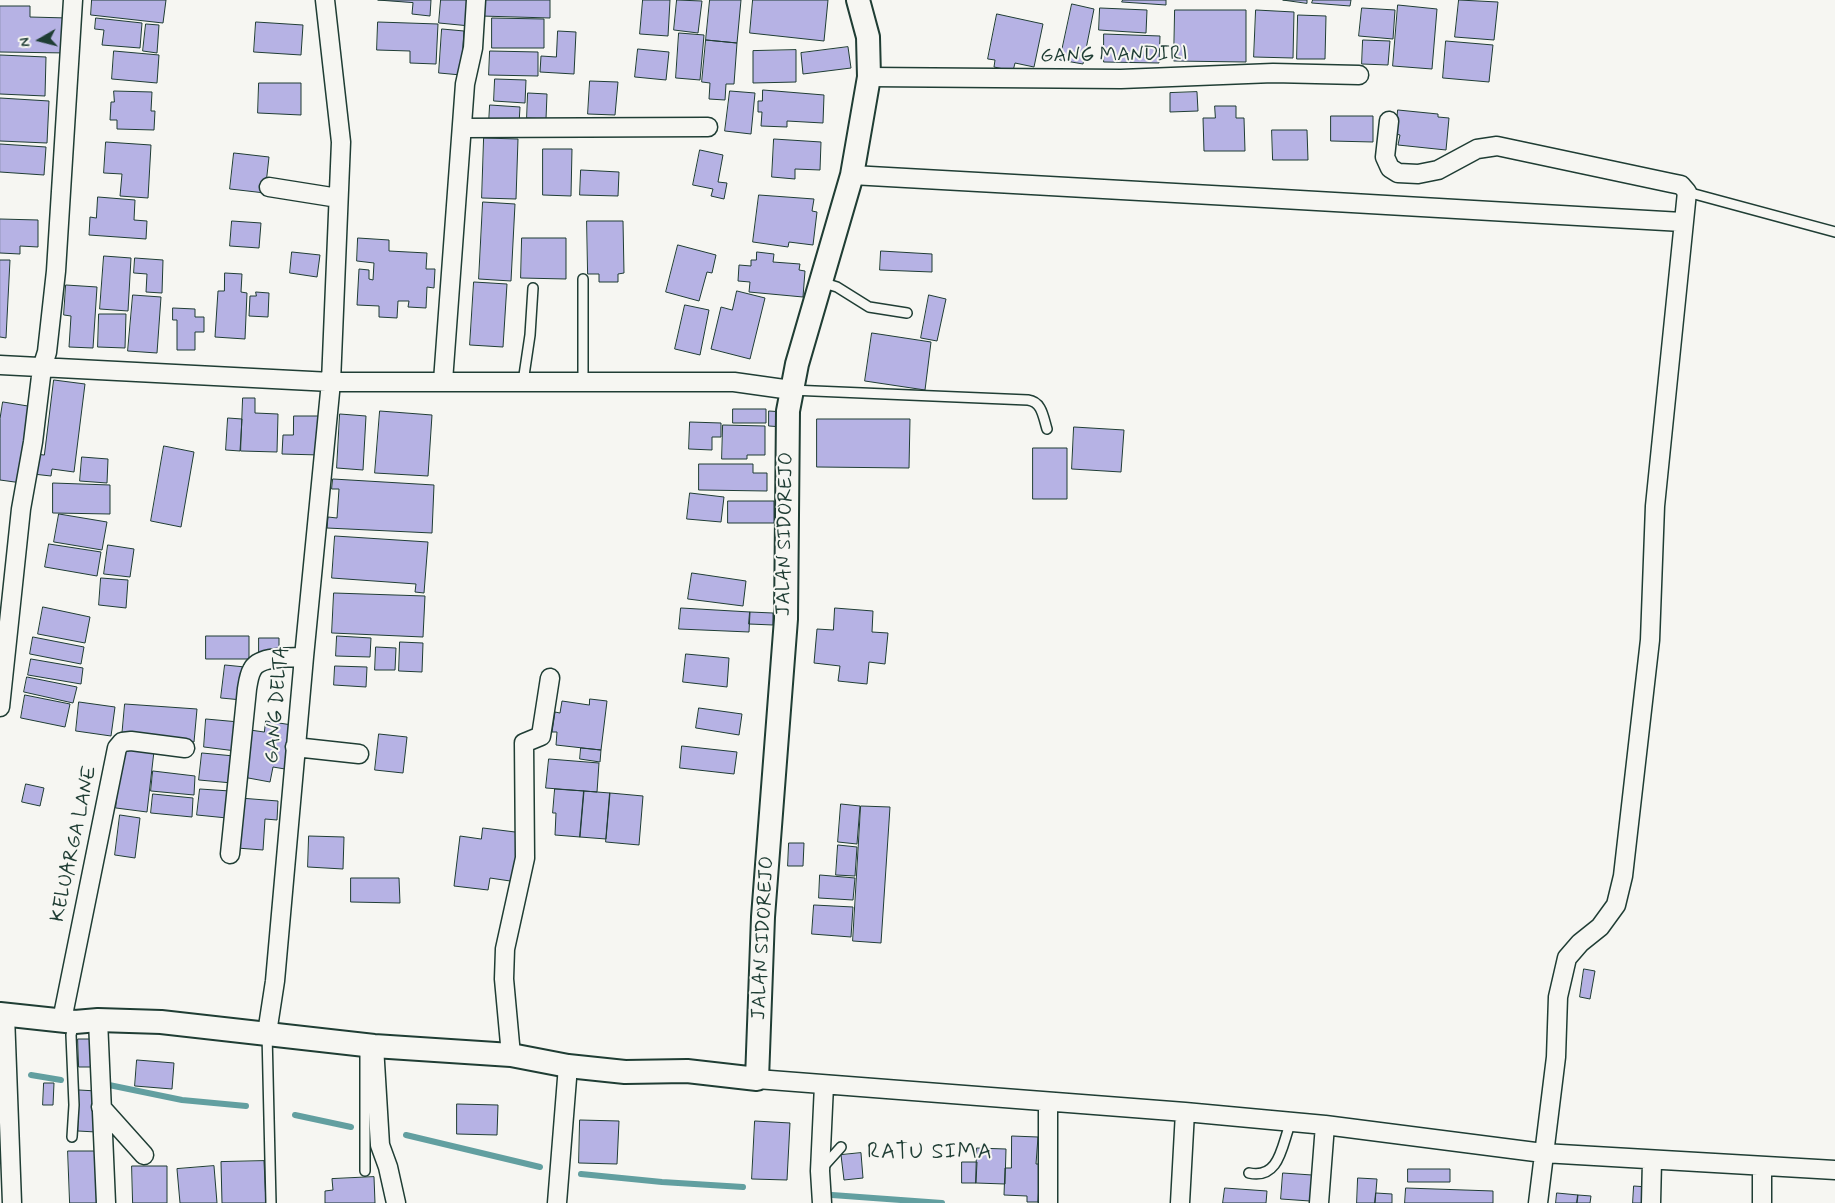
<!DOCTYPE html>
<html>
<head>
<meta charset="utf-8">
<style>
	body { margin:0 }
	#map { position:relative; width:1835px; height:1203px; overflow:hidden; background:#f6f6f2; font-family:Mynerve,sans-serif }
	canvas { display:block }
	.north { position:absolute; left:15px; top:15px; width:50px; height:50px; -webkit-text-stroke:4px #f6f6f2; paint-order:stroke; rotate:262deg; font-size:14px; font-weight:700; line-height:20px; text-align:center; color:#1f3d34 }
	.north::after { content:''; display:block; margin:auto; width:18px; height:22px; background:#1f3d34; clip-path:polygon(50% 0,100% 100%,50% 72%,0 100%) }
</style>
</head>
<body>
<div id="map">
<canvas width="1835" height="1203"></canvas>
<div class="north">N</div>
</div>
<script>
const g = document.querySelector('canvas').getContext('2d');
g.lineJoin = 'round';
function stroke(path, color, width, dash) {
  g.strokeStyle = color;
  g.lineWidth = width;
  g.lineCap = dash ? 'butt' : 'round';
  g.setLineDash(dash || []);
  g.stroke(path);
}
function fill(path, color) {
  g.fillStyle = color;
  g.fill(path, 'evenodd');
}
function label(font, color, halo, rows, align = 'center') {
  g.font = font + ' Mynerve,sans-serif';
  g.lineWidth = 4;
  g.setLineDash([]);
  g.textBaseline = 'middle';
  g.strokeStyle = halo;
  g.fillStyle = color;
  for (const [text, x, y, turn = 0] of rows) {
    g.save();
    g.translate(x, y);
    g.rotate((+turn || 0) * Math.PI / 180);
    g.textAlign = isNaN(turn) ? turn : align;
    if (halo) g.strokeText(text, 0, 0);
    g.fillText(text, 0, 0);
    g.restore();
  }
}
stroke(new Path2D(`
	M31,1075L61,1080
	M109,1085L182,1100L246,1106
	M295,1115L351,1127
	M406,1135L540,1167
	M581,1174L662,1182L743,1187
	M832,1195L942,1203`), '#629fa0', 6);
const building = new Path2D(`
	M92,0H166L163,23L91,15Z
	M378,0H431L430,16L412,14L413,3Z
	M441,0H472L470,26L439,23Z
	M482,0H550V18L481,16Z
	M643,0H670L668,36L640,34Z
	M677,0L702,1L698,33L674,30Z
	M710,0H741L737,43L706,40Z
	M753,0H828L824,41L750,33Z
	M1123,0H1166V5L1122,2Z
	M1283,0H1307V3Z
	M1313,0H1351L1350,6L1312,3Z
	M1459,0L1498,2L1494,40L1455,37Z
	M1072,4L1094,9L1083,64L1060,60Z
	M1398,5L1437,9L1432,69L1393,66Z
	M0,6H30V17L68,18V53L0,52Z
	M1100,8L1147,10L1146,33L1099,30Z
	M1362,8L1395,10L1393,39L1359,36Z
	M1175,10H1246V62L1174,61Z
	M1256,10L1294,12L1293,58L1254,57Z
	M997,14L1043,24L1034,67L1015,63L1013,71L994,67L995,60L988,59Z
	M1298,15L1326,16L1325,59H1297Z
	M96,18L142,23L140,48L102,45L104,30L95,29Z
	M492,18L544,19V48H492Z
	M256,22L303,25L301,55L254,52Z
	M378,22L438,24L436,64L410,63V51L377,50Z
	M146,24L159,25L157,53L143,51Z
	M442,29L464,31L461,75L439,73Z
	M558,31L576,32L574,74L540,72L541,56L556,57Z
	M679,33L704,35L700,80L676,78Z
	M1104,34L1160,36L1159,63L1104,62Z
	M706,40L737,43L734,84H726L725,100L709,99L710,83L702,82Z
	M1363,40L1390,41L1388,65L1362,64Z
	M1446,41L1493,45L1489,82L1443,78Z
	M848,47L851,68L803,74L801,53Z
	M638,49L669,52L666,80L635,77Z
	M796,50V82L753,83V51Z
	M114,51L159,55L157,83L112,79Z
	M490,51L538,52V76L489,75Z
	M0,55L46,57L45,96L0,94Z
	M495,79L526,80L525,103L494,101Z
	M590,81L618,82L615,115L588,114Z
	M259,83H301V115L258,113Z
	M763,90L824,95L823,123L787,121V127L761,126L762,112H758V101H762Z
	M114,91L152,92L151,111H155L154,130L117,129V120H110L111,102H114Z
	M730,91L755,93L751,134L725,131Z
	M1197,92L1198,111L1170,112V93Z
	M528,93L547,94L546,119L527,118Z
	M0,98L49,101L47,143L0,141Z
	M490,105L520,107L519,124L489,123Z
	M1215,106H1236V118H1244L1245,151H1204L1203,118H1215Z
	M1398,110L1438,114V117L1449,118L1446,150L1398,145L1400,135L1396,134Z
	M1331,116H1373V142L1331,141Z
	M1272,130H1307L1308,160H1273Z
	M484,138L518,139L516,199L482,198Z
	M774,139L821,142L820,170L795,169V179L772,177Z
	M106,142L151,145L148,198L120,196L122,174L104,173Z
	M0,144L46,147L44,175L0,172Z
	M543,149H572L571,196L543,195Z
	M700,150L723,155L718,182L727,183L724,199L711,196L713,189L693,185Z
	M234,153L269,157L265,193L230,189Z
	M581,170L619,172L618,196L580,195Z
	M759,195L814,199L812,211L817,212L813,245L789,242L788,247L753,242Z
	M98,197L135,200L134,220L147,221L146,239L89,235L90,217L96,218Z
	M483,202L515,204L511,281L479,279Z
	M0,219L38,220V247L20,246V254L0,253Z
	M232,221L261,223L259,248L230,246Z
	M587,221H623L624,273L618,274V282H599V274H588Z
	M358,238L389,240V251L427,253L426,269H435L434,288L427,287L426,308L408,307L409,301H398L397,318L379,317V306L357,305L359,269L369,270V279L373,280L374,263L357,261Z
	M522,238H566V279L521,278Z
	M678,245L716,255L712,273L707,272L699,301L666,292Z
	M881,251L932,254V272L880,270Z
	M292,252L320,255L317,277L290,273Z
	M757,252L774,254L773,262L800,264L799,270L805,271L803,297L749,292L750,282L738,281L739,265L751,266V260H756Z
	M104,256L131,258L128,311L100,309Z
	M135,258L163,260L162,293L146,292L147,274L134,273Z
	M0,260H10L6,338L0,337Z
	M225,273L242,274L241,292L247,293L245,339L215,337L218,291H224Z
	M474,282L507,284L503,347L470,345Z
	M66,285L97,287L93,348L69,347L71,316L64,315Z
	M737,291L765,298L750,359L711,349L721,307L732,310Z
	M256,292L269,293L268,317L249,316L250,296H256Z
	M133,295L161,297L157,353L128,351Z
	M929,295L946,299L937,341L921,338Z
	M685,305L709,310L700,355L675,349Z
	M173,308L195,309V317H204V332H195V350H177V320H173Z
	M99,314H126L125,348L98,347Z
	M872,333L931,342L925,390L865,381Z
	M54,380L85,384L74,472L52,469L51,476L33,474L36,454L44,455Z
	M243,398H255V413L278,414L277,452L241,451Z
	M3,402L34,407L22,483L0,480V419Z
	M733,409H766V423H733Z
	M380,411L432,415L428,476L375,473Z
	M769,411L784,412L783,427L769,426Z
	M340,414L366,416L363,470L337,468Z
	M294,416H321L320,455L282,454L283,435H293Z
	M228,418L242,419L240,451L226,450Z
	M817,419H910L909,468L817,467Z
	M690,422L721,423V437H712V450L689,449Z
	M723,425L765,426V455H747V459H722Z
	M1074,427L1124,430L1121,472L1072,469Z
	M164,446L194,452L181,527L151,521Z
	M1033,448H1067V499H1033Z
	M82,457L108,459L107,483L80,481Z
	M699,464H753V473H767V491L699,490Z
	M333,479L434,485L432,533L327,528L328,517L337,518L339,489H332Z
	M53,483L110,485V514L53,513Z
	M690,493L724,497L721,522L687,519Z
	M728,501H774V523H728Z
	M59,514L107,522L102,550L54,542Z
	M335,536L428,542L424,593L415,592L416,584L332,578Z
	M49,544L101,552L97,576L45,567Z
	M108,545L134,549L130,577L104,574Z
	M692,573L746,581L743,606L688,599Z
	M101,578L128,580L126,608L99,605Z
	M334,593L425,596L423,637L332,633Z
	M43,607L90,617L85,643L38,634Z
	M681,608L750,612L749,632L679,629Z
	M835,608L873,611L872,632L888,633L885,664L869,662L867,684L838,681L840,666L814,663L817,629L833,630Z
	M750,612L773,613V625L749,624Z
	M206,636H249V659H206Z
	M337,636L371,638L370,657L336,656Z
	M33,637L84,647L81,664L30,654Z
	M259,638H279V656H259Z
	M400,642L423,643L422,672L399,671Z
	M376,647L396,648L395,670H375Z
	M686,654L729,658L727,687L683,682Z
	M31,659L83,668L81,684L28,675Z
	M225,665L245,667L242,700L221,698Z
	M335,666L367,667L366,687L334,685Z
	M27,677L77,687L73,703L24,692Z
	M25,695L70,704L65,727L21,718Z
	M590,699L607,701L601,750L556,745L557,732H552L555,712L560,713L562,701L589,705Z
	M79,702L115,707L111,736L76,731Z
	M125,704L197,709L194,742L122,737Z
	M699,708L742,714L739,735L696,728Z
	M206,719L239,722L236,751L204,747Z
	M266,721L292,725L285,769L273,767L270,782L243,777L250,730L264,732Z
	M379,734L407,737L403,773L375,770Z
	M682,746L737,752L734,774L680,768Z
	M122,747L154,751L147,812L116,808Z
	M581,748L601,750L600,762L580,759Z
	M202,753L234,756L232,783L199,780Z
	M549,759L599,763L597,792L546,788Z
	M153,771L195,776L194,795L151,791Z
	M26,784L44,788L40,806L22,802Z
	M200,789L230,791L227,818L197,815Z
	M555,789L584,791L580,837L555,835L556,813H553Z
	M584,791L610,793L606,839L580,837Z
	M610,793L643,796L639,845L606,842Z
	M153,794L193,798L192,817L151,813Z
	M240,798L278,801L277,820L265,819L263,850L237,848Z
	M841,804L860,806L857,844L838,842Z
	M861,806L890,807L881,943L853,941Z
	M120,815L140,818L135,858L115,855Z
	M483,828L523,833L517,882L490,878L488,890L454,886L460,836L481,839Z
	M309,836L344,837L343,869L308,867Z
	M789,843H804L803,866H788Z
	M838,845L857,847L855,876L836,875Z
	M820,875L855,878L853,900L819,898Z
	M351,878H399L400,903L351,902Z
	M814,905L853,907L851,937L812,934Z
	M1584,969L1595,971L1590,999L1580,997Z
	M78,1039H93V1067H79Z
	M137,1060L174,1063L172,1089L135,1086Z
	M44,1083H54L53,1105H43Z
	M79,1090L97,1091L96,1132L78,1131Z
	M457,1104L498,1105L497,1135L457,1134Z
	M580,1120L619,1121L617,1164L579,1163Z
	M755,1121L790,1123L787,1180L752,1179Z
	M1012,1136L1038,1137L1036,1164H1040L1038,1202H1027V1196L1004,1195L1005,1168H1011Z
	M977,1148L1006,1149L1005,1184L976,1183Z
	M68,1151H96L98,1203H70Z
	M861,1153L863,1178L844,1180L841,1155Z
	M264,1161L266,1203H222L221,1162Z
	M962,1162H977L976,1183H962Z
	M132,1166H167V1203H133Z
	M214,1166L217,1203H180L177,1169Z
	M1408,1169H1450V1182H1408Z
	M1283,1173L1312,1175L1310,1201L1281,1199Z
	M374,1177L375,1203H325V1191L333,1190L332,1179Z
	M1358,1178L1377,1179L1375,1203H1357Z
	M1634,1186L1647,1187L1646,1203H1633Z
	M1225,1188L1267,1191L1266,1203H1223Z
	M1406,1188L1493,1191V1203H1405Z
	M1376,1193L1392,1194V1203H1375Z
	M1557,1193L1578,1195L1577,1203H1556Z
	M1578,1195L1591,1196L1590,1203H1577Z`);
fill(building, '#b6b2e4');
stroke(building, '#1f3d34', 1);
const service = new Path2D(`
	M1687,192L1835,232
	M821,282L837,287L869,307L907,313
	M523,382L530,335L533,288
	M583,383V279
	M791,390L1028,400C1042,402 1043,416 1047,429
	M267,1033L271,1203
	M365,1044V1171
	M72,1137L74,1105L71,1035L74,1023
	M823,1167L841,1147
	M1249,1173C1281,1180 1282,1142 1291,1122`);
const minor = new Path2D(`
	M869,77L1121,79L1273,73L1359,75
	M1389,121L1385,157L1390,168L1398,173L1418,174L1438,170L1477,149L1497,146L1671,183L1681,185L1687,192L1655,506L1650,640L1623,876L1616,905L1600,927L1580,943L1567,958L1558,997L1556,1057L1538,1203
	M462,128L708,127
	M852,175C1129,189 1405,207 1682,222
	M269,187L338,198
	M0,365L331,382H734L791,390
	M443,381L465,84L473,48L476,0
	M0,707L21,509L33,442L42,368L47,352L56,271L73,0
	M295,747L359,754
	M230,854L247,689C248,683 249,675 252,670C259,655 290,658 304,657
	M5,1015L12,1203
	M62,1020L117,748L122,742L131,741L185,748
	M98,1020L106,1203
	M267,1033L275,981L304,657L331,382L341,142L325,0
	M374,1046L380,1145L388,1167L396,1203
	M511,1055L504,979L505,949L525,858L524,743L541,736L550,678
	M757,1079L1185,1112L1325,1125L1543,1153L1835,1170
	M1048,1102V1203
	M101,1107L144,1155
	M557,1203L568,1066
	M822,1203L820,1171L824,1085
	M1180,1203L1185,1112
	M1319,1203L1325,1125
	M1651,1203L1652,1161
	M1762,1203V1166`);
const tertiary = new Path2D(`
	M0,1014L75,1022L98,1020L161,1022L374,1046L511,1055L568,1066L625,1072L687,1071L757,1079L763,917L786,619L788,411L797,364L852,175L869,77L868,37L858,0`);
stroke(service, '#1f3d34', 12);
stroke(minor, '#1f3d34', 21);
stroke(tertiary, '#1f3d34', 26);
stroke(service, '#f6f6f2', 9);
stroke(minor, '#f6f6f2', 18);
stroke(tertiary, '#f6f6f2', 22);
label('20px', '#1f3d34', '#f6f6f2', [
	["GANG MANDIRI",1114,56,-1],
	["JALAN SIDOREJO",786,534,-89],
	["GANG DELTA",278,705,-85],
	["KELUARGA LANE",75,844,-78],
	["JALAN SIDOREJO",764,938,-87]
]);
g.letterSpacing = '1px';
label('22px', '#1f3d34', '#f6f6f2', [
	["RATU SIMA",930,1153]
]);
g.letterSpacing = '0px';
</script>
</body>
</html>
